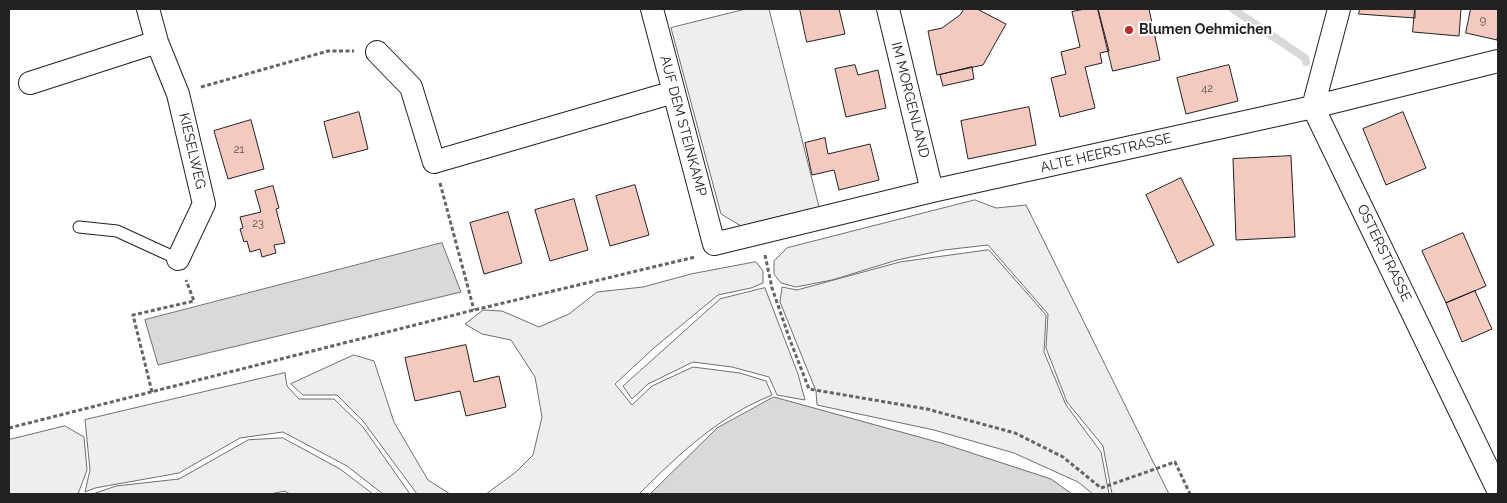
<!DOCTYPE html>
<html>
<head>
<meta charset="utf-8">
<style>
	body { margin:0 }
	#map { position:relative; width:1507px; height:503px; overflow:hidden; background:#fff; font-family:Raleway,sans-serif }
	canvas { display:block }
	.frame { position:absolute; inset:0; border:10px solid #222; pointer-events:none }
</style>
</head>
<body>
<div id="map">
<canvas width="1507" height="503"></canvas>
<div class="frame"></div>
</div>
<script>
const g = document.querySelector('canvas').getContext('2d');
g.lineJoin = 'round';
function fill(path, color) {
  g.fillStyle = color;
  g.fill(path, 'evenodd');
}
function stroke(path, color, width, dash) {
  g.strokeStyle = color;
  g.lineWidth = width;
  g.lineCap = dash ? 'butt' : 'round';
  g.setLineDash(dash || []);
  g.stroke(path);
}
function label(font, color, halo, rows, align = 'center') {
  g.font = font + ' Raleway,sans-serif';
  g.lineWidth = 4;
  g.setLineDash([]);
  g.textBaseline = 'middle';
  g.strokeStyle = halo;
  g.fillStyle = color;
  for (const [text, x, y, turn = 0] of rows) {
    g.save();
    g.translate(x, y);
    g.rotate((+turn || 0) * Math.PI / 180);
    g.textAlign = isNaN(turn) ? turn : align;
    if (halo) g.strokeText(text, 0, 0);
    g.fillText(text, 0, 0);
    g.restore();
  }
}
const green = new Path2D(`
	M746,9H769L819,207L741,226L721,214L671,28Z
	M975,200L996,208L1026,205L1169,494H1112L1103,446L1067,402L1046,348L1048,314L988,245L944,250L897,260L832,280L796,287L781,283L774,274V261L787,248Z
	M989,250L1046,315L1044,352L1066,405L1101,452L1109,494H1093L1078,482L1014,453L934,430L817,405L816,391L780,302L782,287L797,290L900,262Z
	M756,262L763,271V283L751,288L718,295L655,347L615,384L632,405L652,386L693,367L740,373L766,381L772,395C718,417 680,453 639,494H486L516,472L533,455L542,417L535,377L511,340L482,334L465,324L483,310L502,311L539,327L569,314L597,292L643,287L691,274Z
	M765,288L798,374L805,400L777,395L769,377L732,367L693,362L648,384L632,399L623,386L720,299Z
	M354,355L374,361L394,422L428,480L450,494H417L363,421L337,395H303L291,384Z
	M285,373L287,386L299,399H334L363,427L410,494H383L347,466L283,432L240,438L179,473L95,488L85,492L90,470L85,420Z
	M65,426L84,437L87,470L78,494H9V440Z
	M283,438L340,469L373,494H290L285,491L270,494H93L116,486L179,479L248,440Z`);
fill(green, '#eee');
stroke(green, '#6f6f6f', 1);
const water = new Path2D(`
	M442,243L461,292L158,365L145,320Z
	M774,397L941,443L1051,479L1072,494H650L717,428Z`);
fill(water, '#d9d9d9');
stroke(water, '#6f6f6f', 1);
stroke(new Path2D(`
	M1233,9L1305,58L1306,62`), '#d9d9d9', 8);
const building = new Path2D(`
	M800,9H839L845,34L807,42Z
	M964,9H977L1006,24L983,65L937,75L928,31L942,28L960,15Z
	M1085,9H1098L1109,51L1100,53L1102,63L1085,67L1095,108L1060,117L1051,78L1066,74L1061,52L1080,47L1072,12Z
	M1098,9H1149L1160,60L1113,71Z
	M1360,9H1415V18L1359,14Z
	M1415,9H1461L1459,36L1413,32Z
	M1471,9H1498V33L1497,40L1466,33Z
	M855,65L858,75L878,70L886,108L846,117L835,69Z
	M1229,65L1238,101L1186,114L1177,78Z
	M972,67L974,79L943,86L940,75Z
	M1029,107L1036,145L968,159L961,121Z
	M359,112L368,149L333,158L324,122Z
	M1403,112L1426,168L1386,185L1363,129Z
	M251,120L264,169L228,179L214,131Z
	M825,138L828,154L870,144L879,180L839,190L834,170L812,175L805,143Z
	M1291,156L1295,237L1236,240L1233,159Z
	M1181,178L1214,245L1178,263L1146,195Z
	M635,185L649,235L610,246L596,196Z
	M273,186L279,208L276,209L285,243L274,245L276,253L262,257L260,249L250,252L247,241L244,242L240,229L243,228L240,217L261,212L255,191Z
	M574,199L588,250L550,261L535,210Z
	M508,212L522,263L484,274L470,223Z
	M1463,233L1486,286L1446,303L1422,251Z
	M1475,291L1492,329L1462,342L1446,303Z
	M466,345L474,382L499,376L506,407L466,416L460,391L415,401L405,358Z`);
fill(building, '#f3c9c0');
stroke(building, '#222', 1);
const service = new Path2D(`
	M79,227L117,231L178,259`);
const minor = new Path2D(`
	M148,9L157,42L178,94L204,204L178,259
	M652,9L714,244L932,191L1313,107L1498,61
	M888,9L932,191
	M1339,9L1313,107L1498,490
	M377,52L411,87L434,162L674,92
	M30,83L157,42`);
stroke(service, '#222', 13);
stroke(minor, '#222', 24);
stroke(new Path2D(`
	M201,87L328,51H354
	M440,183L474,310
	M765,255L772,288L790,340L809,389L927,409L1015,433L1063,457L1101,488L1175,462L1190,494
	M152,392L133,315L194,301L186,280
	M9,428L474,310L695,257`), '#646464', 3, [4, 2.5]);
stroke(service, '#fff', 11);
stroke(minor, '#fff', 22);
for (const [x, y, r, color] of [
	[1129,30,5,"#c62828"]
]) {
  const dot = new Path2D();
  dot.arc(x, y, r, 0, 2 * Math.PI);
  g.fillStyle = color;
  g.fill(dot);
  stroke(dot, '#fff', 2);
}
label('11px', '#564c4a', null, [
	["9",1483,21],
	["42",1207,89],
	["21",239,150],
	["23",258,224]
]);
label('bold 14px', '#222', '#fff', [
	["Blumen Oehmichen",1139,30]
], 'left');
label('14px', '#222', '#fff', [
	["IM MORGENLAND",910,100,76],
	["AUF DEM STEINKAMP",683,126,75],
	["KIESELWEG",192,151,77],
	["ALTE HEERSTRASSE",1106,153,-13],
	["OSTERSTRASSE",1384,253,64]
]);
</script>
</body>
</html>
